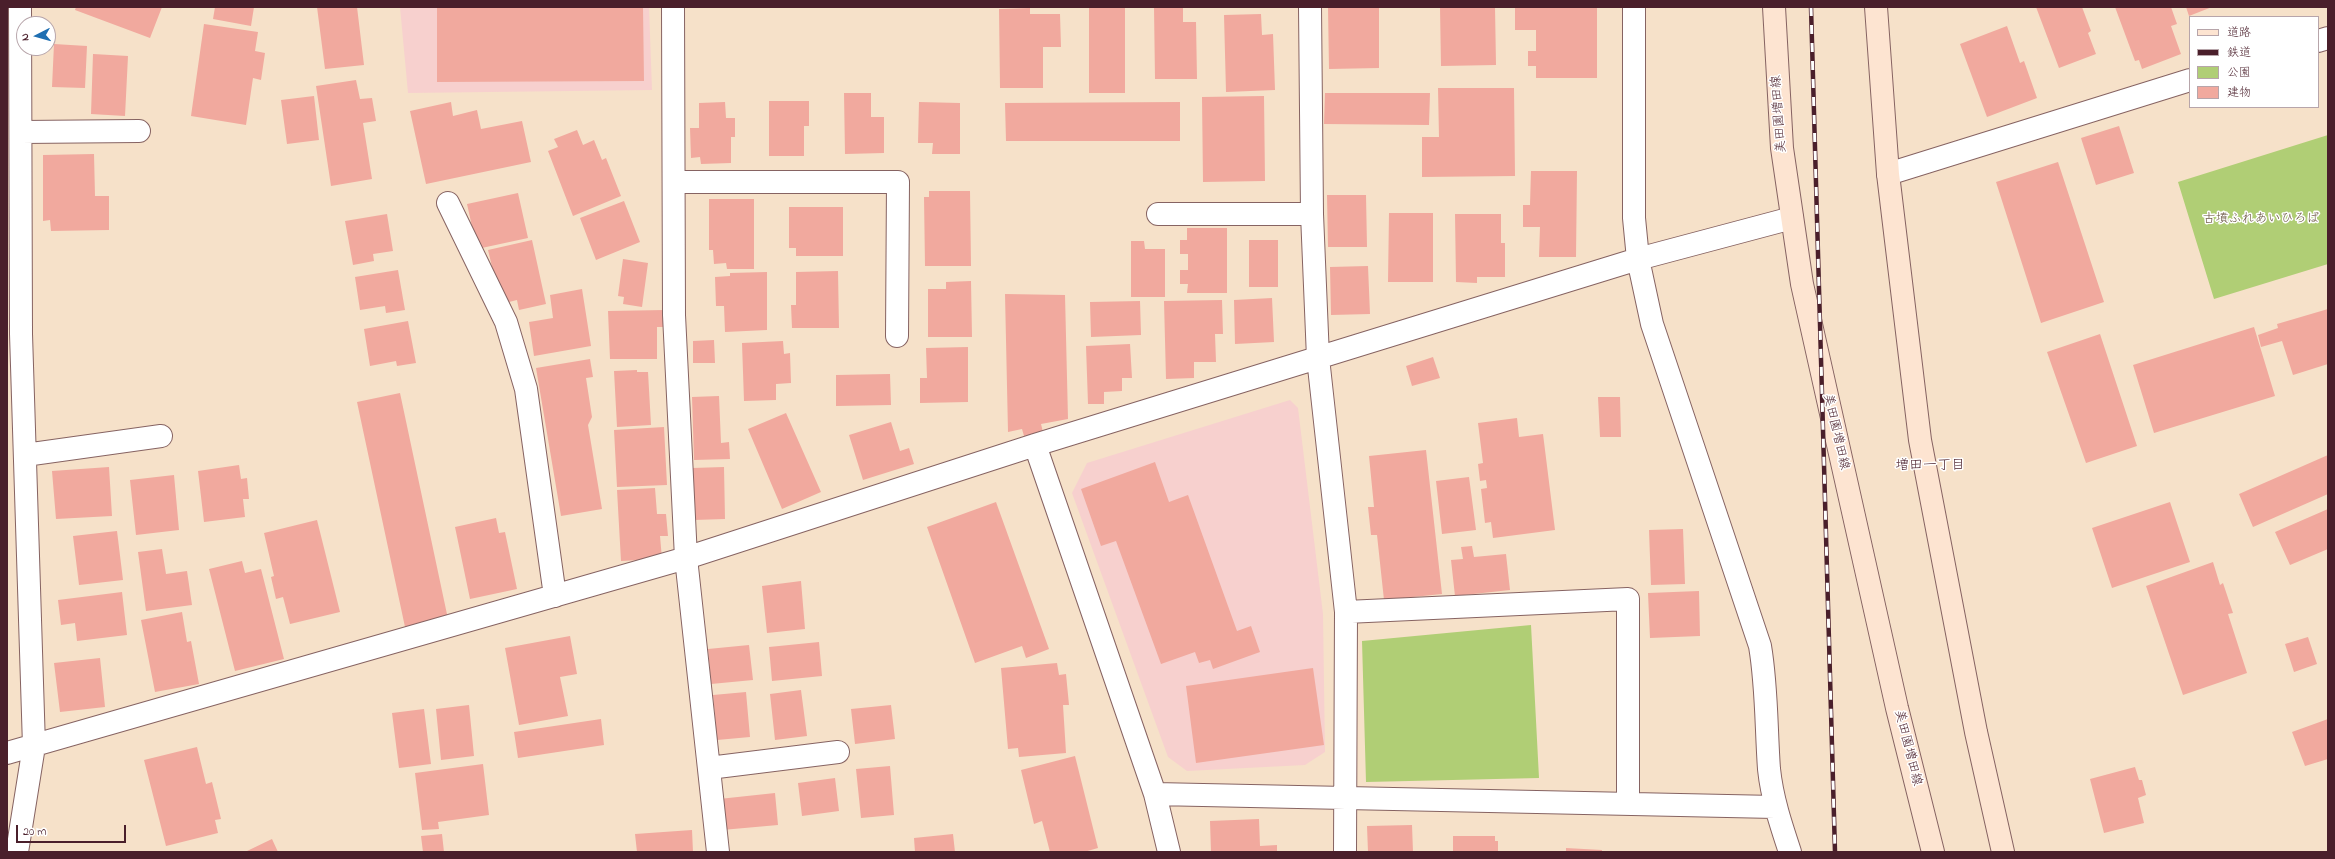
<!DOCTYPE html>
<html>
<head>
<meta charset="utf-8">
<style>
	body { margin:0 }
	#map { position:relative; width:2335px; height:859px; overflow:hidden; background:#f6e1c9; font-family:"Indie Flower","Klee One",sans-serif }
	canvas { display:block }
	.frame { position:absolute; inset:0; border:8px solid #4a1f2b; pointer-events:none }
	.legend { position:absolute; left:2189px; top:16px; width:130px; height:92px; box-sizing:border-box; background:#fff; border:1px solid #b7a5aa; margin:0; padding:5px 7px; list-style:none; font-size:12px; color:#4a1f2b }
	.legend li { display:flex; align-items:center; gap:8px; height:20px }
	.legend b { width:20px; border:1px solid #b7a5aa }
	.north { position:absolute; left:16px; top:16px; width:40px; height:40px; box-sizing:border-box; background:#fff; border:1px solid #b7a5aa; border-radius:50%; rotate:264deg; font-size:11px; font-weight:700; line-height:16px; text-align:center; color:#4a1f2b }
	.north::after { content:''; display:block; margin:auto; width:14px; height:18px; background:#1f6fb2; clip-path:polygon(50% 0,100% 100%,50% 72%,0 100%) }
	.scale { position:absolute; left:16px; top:825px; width:110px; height:18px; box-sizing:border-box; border:2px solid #4a1f2b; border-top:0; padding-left:5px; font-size:12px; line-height:14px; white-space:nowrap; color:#4a1f2b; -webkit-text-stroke:3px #fff; paint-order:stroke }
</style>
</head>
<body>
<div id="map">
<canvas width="2335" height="859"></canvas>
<div class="frame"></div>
<ul class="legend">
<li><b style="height:5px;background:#fde4d1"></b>道路</li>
<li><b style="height:5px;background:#4a1f2b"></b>鉄道</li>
<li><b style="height:11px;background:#b0ce75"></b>公園</li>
<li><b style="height:11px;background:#f1a99e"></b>建物</li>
</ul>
<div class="north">N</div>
<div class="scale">20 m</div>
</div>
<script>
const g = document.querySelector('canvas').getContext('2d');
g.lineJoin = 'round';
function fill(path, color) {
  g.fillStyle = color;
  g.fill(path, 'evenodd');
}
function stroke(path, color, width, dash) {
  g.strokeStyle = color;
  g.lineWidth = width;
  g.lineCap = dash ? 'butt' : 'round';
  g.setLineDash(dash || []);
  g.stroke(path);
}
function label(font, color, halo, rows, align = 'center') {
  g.font = font + ' "Indie Flower","Klee One",sans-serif';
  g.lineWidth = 3;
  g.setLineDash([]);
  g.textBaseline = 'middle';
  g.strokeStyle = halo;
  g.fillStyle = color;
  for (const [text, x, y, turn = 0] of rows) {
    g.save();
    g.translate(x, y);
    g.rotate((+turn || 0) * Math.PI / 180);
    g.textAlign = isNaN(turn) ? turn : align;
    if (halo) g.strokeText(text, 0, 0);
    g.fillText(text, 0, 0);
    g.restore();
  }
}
fill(new Path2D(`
	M400,7H649L652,90L408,93Z
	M1290,400L1298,408L1323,614L1325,752L1305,765L1187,771L1168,757L1072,493L1087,463Z`), '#f7d0ce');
fill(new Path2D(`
	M2328,135V264L2214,299L2178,182Z
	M1531,625L1539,778L1366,782L1362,641Z`), '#b0ce75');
fill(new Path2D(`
	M76,7H162L150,38L75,10Z
	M215,7H254L251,26L213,19Z
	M317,7H357L364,65L325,69Z
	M437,7H643L644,81L437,82Z
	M1089,7H1125V93H1089Z
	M1154,7H1183V22H1196L1197,79H1155Z
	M1328,7L1379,8V68L1329,69Z
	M1440,7H1495L1496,65L1441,66Z
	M1515,7H1597V78H1536V66H1528V51H1536V30H1515Z
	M2036,7H2082L2091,31L2088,33L2096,54L2059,68Z
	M2115,7H2171L2177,24L2171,26L2181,54L2142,69L2139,60L2135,61Z
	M2186,7H2212L2189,16Z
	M1030,8V14H1060L1061,47H1043V88H1000L999,9Z
	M1261,14L1262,35L1273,34L1275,90L1226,92L1224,15Z
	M204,24L258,32L255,51L265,53L261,80L253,78L246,125L191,116Z
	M2007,26L2020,63L2024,61L2037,98L1987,117L1960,44Z
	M54,44L87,46L85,88L52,87Z
	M93,54L128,56L125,116L91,114Z
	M356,80L360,99L372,98L376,121L363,123L372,179L331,186L316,86Z
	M1438,88H1514L1515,176L1422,177V137H1439Z
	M844,93H871V117H884V153L845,154Z
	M1325,93H1430L1429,125L1324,124Z
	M314,96L319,140L287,144L281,100Z
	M1264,96L1265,181L1203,182L1202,97Z
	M769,101H809V126H804V156H769Z
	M451,102L453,116L477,110L481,129L522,121L531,162L426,184L410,111Z
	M725,102L726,118H735V137H731V163L701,164L700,157L691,158L690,128H699V103Z
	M919,102L960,103V154H932L933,143H918Z
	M1180,102V141H1006L1005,103Z
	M2119,126L2134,173L2096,185L2081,138Z
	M577,130L583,145L594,140L602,160L606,158L621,196L573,216L548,151L558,147L554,139Z
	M94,154L95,196H109V230L51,231L50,220L43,221V155Z
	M2058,162L2104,302L2041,323L1996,182Z
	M1531,171H1577L1576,257H1539L1540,227H1523V205H1530Z
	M929,191H970L971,266H925L924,197H929Z
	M518,193L528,238L477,249L467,204Z
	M1327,195H1366L1367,247H1328Z
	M709,199H754V269H727L726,263L714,264L713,250H709Z
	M624,201L640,242L596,260L580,218Z
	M789,207H843V256H796V248H789Z
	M1389,213H1433V282H1388Z
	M387,214L393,251L373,254L374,261L353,265L345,221Z
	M1455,214H1501V243H1505V277H1477V283L1456,282Z
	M1187,228H1227V293H1187L1188,284H1180V270H1188V254H1180V240H1187Z
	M532,240L546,304L519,310L517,300L501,304L488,250Z
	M1249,240H1278V287H1249Z
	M1131,241H1144L1145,249H1165V297H1131Z
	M623,259L648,263L642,307L623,304L624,297L618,296Z
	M1368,266L1370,314L1331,315L1330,267Z
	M398,270L405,310L386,313L385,306L360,310L355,277Z
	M838,271L839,328H792L791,305H796V272Z
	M767,272V330L725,332L724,306H716L715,277L730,276V273Z
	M971,281L972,337H928V289H946V282Z
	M582,289L591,346L534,356L529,322L553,318L550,295Z
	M1005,294L1065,295L1068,419L1041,424L1043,432L1024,436L1022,429L1008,432Z
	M1272,298L1274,342L1235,344L1234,300Z
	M1222,300L1223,334H1215L1216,362H1194V378L1166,379L1164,301Z
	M1140,301L1141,335L1091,337L1090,302Z
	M2328,309V364L2293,375L2282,341L2261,347L2258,335L2278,328L2277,324Z
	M665,310L666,327H657V359H610L608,311Z
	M408,321L416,363L397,366L396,361L370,366L364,329Z
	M2254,327L2275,396L2154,433L2133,365Z
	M2100,334L2137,446L2086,463L2047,352Z
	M714,340L715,363H693V341Z
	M783,341L784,354L790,353L791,383L776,384V400L744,401L742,343Z
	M1130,344L1132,378H1122V391L1104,392V404H1088L1086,346Z
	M968,347V402L920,403V378H927L926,348Z
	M1433,357L1440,378L1412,386L1406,366Z
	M590,359L593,377L586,378L592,417L588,425L602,509L561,516L536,368Z
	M637,370V372H648L651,425L617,427L614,371Z
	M890,374L891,405L836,406V375Z
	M400,393L448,619L405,627L357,402Z
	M719,396L721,443L729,442L730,459L694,460L692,397Z
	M1598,397H1620L1621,437H1600Z
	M786,413L821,492L782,509L748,429Z
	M1517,418L1519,437L1543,434L1555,530L1493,538L1491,522L1485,523L1481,489L1487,488L1486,480L1480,481L1478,464L1483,463L1478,423Z
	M891,422L900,451L909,448L914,464L863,480L849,435Z
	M664,427L667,485L617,487L614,430Z
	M1426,450L1442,594L1384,600L1377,535H1371L1368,507H1374L1369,456Z
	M2328,455V494L2253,527L2239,494Z
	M1155,462L1169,502L1188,495L1237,631L1251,626L1260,652L1213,669L1210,660L1199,663L1195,652L1161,664L1116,541L1101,546L1081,489Z
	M239,465L241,479L247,478L249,499H243L245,517L204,522L198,471Z
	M109,467L112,516L56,519L52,471Z
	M724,467L725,519L694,520L692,468Z
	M174,475L179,530L136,535L130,480Z
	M1469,477L1476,530L1442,534L1436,481Z
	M655,488L657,514H666L668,536H660L662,559L621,561L617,490Z
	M996,502L1049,649L1026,658L1022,646L975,663L927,527Z
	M2170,502L2190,562L2112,588L2092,528Z
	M2328,509V549L2290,565L2275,532Z
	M496,518L499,533L505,532L517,589L470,599L455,527Z
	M317,520L340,612L290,624L283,597L276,599L271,577L274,576L264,533Z
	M1683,529L1685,584L1651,585L1649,530Z
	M117,531L123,580L79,585L73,536Z
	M1472,546L1474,557L1506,554L1510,590L1455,596L1451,560L1463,559L1461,547Z
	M162,549L166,574L187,571L192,605L146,611L138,552Z
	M242,561L245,573L261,569L284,659L235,671L209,569Z
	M2213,562L2220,585L2223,583L2233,613L2228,614L2247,673L2183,695L2146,586Z
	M801,581L805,629L767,633L762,586Z
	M1699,591L1700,636L1650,638L1648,593Z
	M122,592L127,635L77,641L75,623L61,625L58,600Z
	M182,612L187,642L191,641L199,684L155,692L141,620Z
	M570,636L577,674L560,677L568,716L519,725L505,648Z
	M2308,637L2317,664L2294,672L2285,644Z
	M819,642L822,676L772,681L769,647Z
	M749,645L753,680L711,684L708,649Z
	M100,658L105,707L60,712L54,663Z
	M1057,663L1059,675L1066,674L1069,705H1063L1066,753L1019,757L1018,748L1008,749L1001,668Z
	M1313,668L1324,745L1196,763L1186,686Z
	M801,690L807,736L775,740L770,694Z
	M746,692L750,737L717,740L713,695Z
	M469,705L474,756L441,760L436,709Z
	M891,705L895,739L855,744L851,709Z
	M424,709L431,764L399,768L392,713Z
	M601,719L604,745L518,758L514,732Z
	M2328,719V759L2305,766L2292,732Z
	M197,747L206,784L212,782L221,819L215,820L218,833L166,846L144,760Z
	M1075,756L1098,848L1084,852H1050L1042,821L1034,824L1021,770Z
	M483,764L489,815L438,822L439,829L422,830L415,773Z
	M890,766L894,815L861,818L856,769Z
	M2135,767L2139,780H2142L2146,795L2138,798L2144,823L2104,833L2090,779Z
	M835,778L839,811L802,816L798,783Z
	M775,793L778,825L722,830L719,799Z
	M1259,819L1260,846L1277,845V852H1211L1210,821Z
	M1412,825L1413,852H1368L1367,826Z
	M692,830L693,852H637L635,834Z
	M442,834L444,852H423L421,836Z
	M953,834L955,852H915L914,838Z
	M1453,836H1495V841H1498V852H1453Z
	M272,839L278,852H248L247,851Z
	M1566,848L1602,850V852H1566Z`), '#f1a99e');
const street = new Path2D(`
	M673,7L674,315L686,558L718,852
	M1310,7L1312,214L1318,358L1346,612L1345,852
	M1634,7V218L1638,259L1652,324L1760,646C1767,687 1766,727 1769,769C1772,798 1781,825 1790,852
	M2318,41L2328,38
	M21,132L139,131
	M1888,174L2190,80
	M674,182H898L897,336
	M448,203L506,322L526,389L555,596
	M1158,214H1312
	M1035,445L1155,794L1775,807
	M25,455L161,436
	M1346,612L1628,599V803
	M7,753L686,558L1035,445L1638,259L1792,218
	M709,768L838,752
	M1155,794L1169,852
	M17,852L34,746L21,334L20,7`);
const secondary = new Path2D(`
	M1774,7L1782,148L1802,284L1897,708L1933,852
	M1876,7L1888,174L1920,440L1976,732L2003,852`);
stroke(street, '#866362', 24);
stroke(secondary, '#866362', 24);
stroke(street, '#fff', 22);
stroke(secondary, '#fde4d1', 22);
const rail = new Path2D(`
	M1811,7L1835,852`);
stroke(rail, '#4a1f2b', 4.5);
stroke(rail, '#fff', 3, [9]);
label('13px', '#4a1f2b', '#fff', [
	["美田園増田線",1780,114,-94],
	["美田園増田線",1835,432,77],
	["美田園増田線",1907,748,76]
]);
label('13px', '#695441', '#fff', [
	["古墳ふれあいひろば",2261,220]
]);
label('14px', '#4a1f2b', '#fff', [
	["増田一丁目",1930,467]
]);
</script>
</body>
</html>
